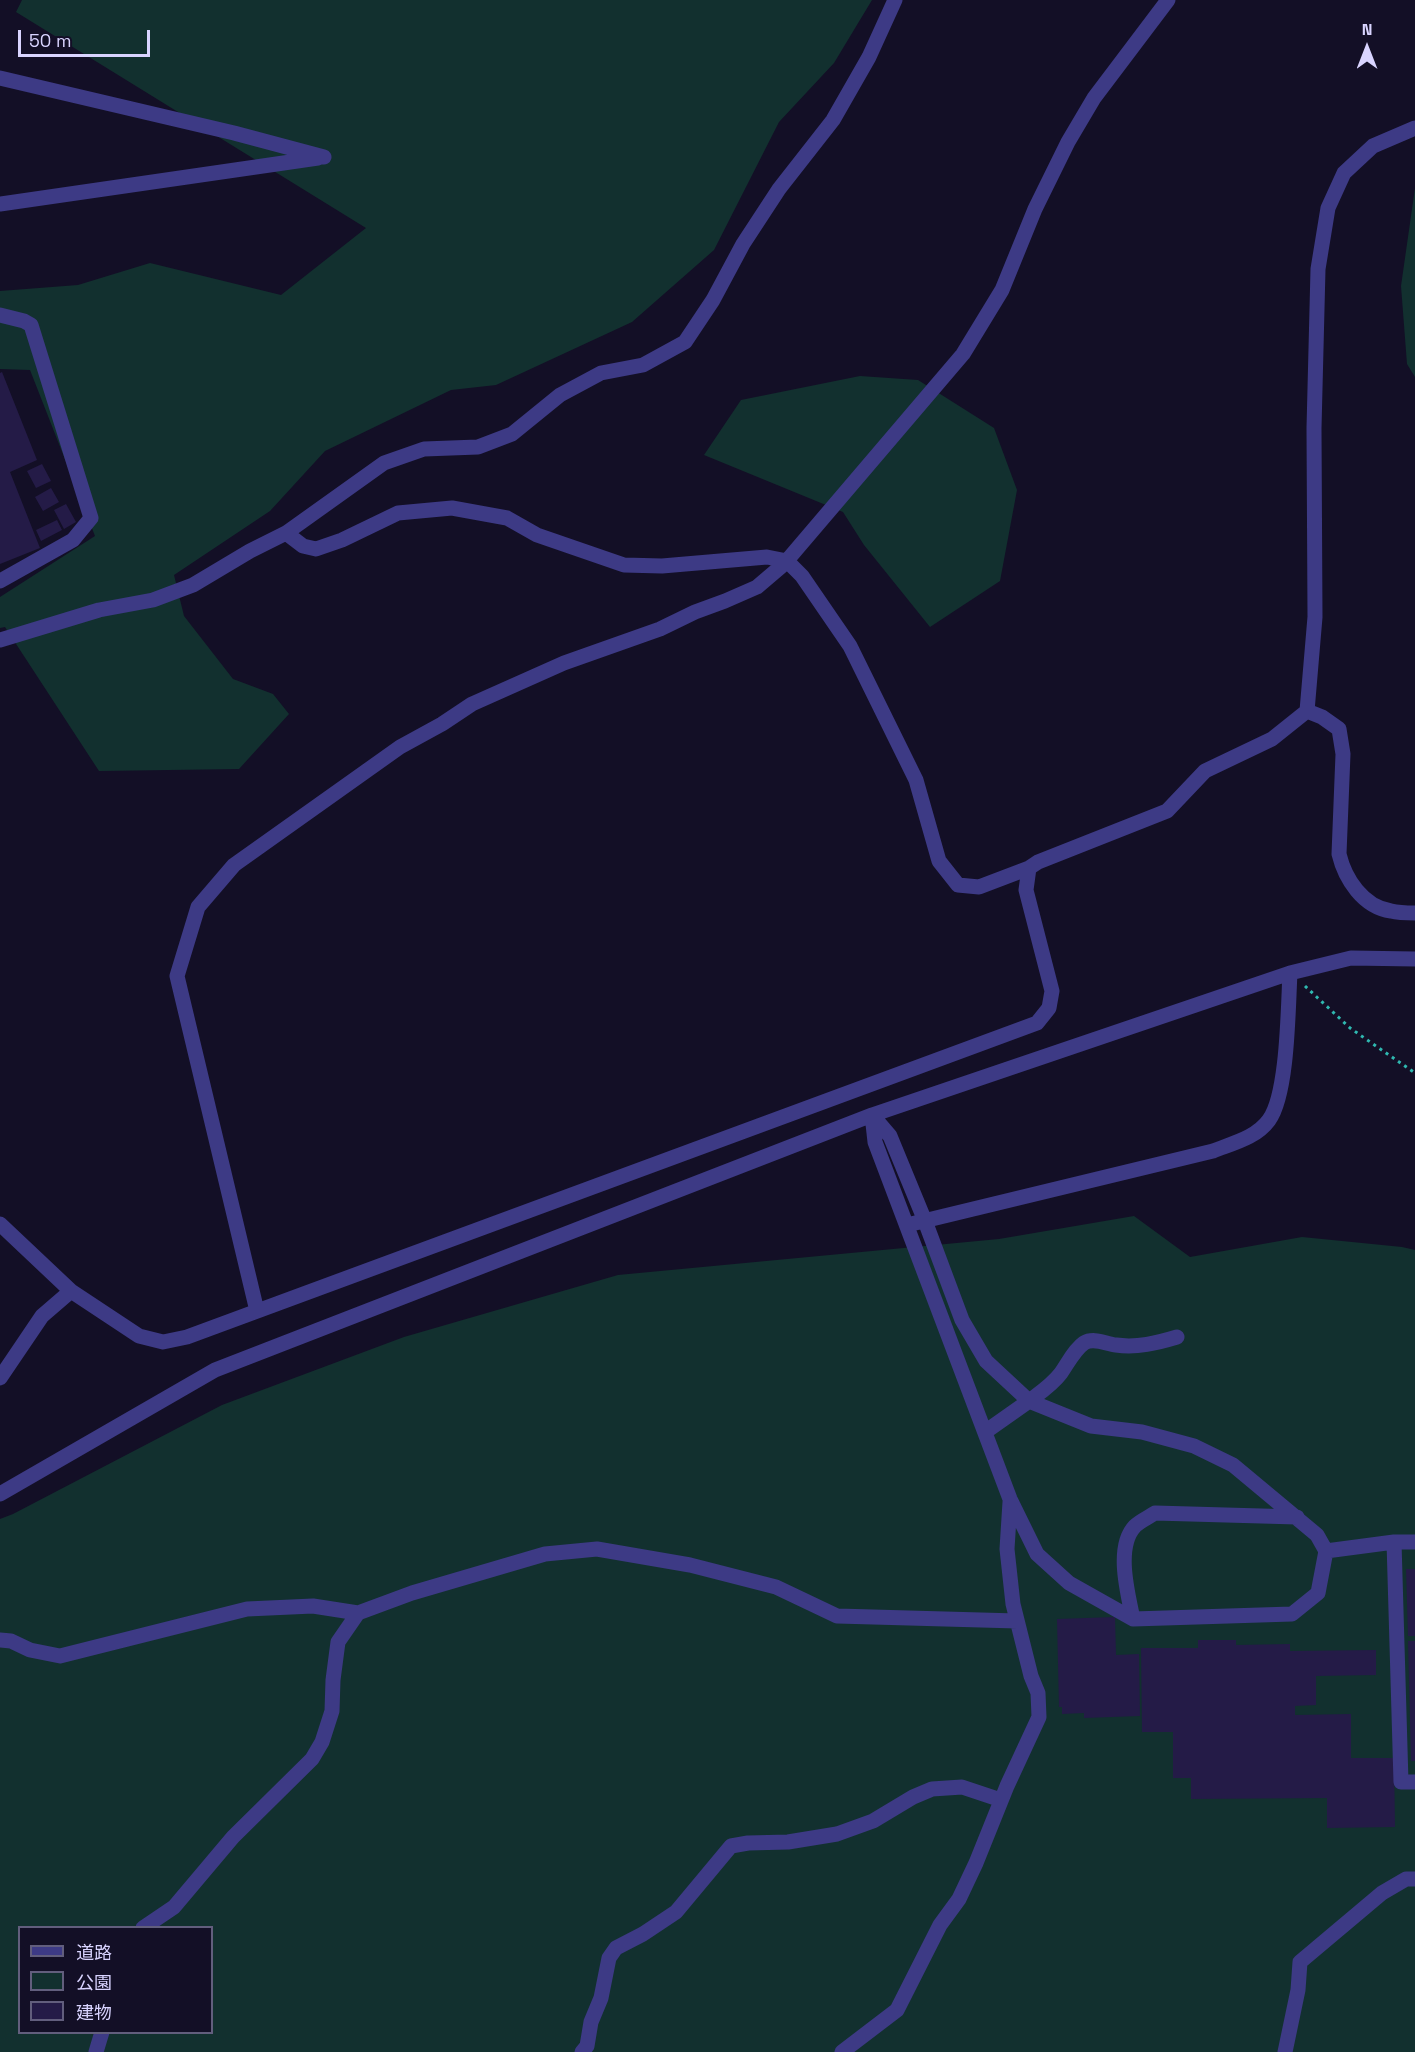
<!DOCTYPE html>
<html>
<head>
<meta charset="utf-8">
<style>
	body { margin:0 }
	#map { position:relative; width:1415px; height:2052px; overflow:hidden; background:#130f26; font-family:"Space Grotesk","Noto Sans JP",sans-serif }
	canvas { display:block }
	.legend { position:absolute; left:18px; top:1926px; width:195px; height:108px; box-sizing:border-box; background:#130f26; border:2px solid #625e7d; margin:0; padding:8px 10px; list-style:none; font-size:18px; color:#d9d4ff }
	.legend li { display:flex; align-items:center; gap:12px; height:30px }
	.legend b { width:30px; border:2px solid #625e7d }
	.north { position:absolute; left:1337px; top:18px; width:60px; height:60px; -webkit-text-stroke:4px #130f26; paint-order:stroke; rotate:0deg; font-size:16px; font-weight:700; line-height:24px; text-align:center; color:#d9d4ff }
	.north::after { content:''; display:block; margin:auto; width:21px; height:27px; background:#d9d4ff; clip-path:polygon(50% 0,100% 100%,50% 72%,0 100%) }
	.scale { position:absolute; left:18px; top:30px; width:132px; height:27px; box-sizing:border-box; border:3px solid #d9d4ff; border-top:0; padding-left:8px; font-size:18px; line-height:21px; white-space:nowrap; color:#d9d4ff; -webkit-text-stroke:4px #130f26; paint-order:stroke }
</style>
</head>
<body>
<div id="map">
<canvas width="1415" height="2052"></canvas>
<ul class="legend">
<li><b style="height:8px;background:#3d3a85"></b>道路</li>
<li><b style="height:16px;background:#12302f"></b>公園</li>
<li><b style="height:16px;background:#241b47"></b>建物</li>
</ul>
<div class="north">N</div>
<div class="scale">50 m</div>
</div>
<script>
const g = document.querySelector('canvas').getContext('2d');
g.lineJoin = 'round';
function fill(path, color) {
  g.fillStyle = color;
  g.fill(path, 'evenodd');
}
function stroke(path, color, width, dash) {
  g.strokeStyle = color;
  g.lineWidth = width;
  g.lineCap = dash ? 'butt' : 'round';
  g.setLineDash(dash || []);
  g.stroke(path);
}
fill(new Path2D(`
	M22,0H872L834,63L779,122L714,250L632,322L496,385L451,390L325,451L270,511L174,575L184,616L233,679L273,694L289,714L239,769L99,771L5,627L0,628V597L95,536L30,370L0,369V291L78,285L150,263L281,295L366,228L16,12Z
	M1415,188V377L1407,364L1401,286Z
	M860,376L918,380L994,428L1017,490L1000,581L930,627L864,545L843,512L704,455L741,400Z
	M1134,1216L1190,1257L1302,1237L1402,1247L1415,1250V2052H0V1519L13,1514L222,1405L404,1337L618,1275L999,1239ZM20,1928H212V2032H20Z`), '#12302f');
fill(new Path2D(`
	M2,372L37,460L10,472L40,548L0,564V373Z
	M42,464L51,481L36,488L27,471Z
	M51,488L59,502L43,511L35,497Z
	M66,504L76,522L64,529L54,510Z
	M57,520L62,530L41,541L36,530Z
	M1406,1569H1415V1636H1408Z
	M1115,1617L1116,1655L1139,1654L1140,1716L1084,1718V1713L1062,1714V1707H1059L1057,1619Z
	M1198,1640H1236V1645L1290,1644V1651L1376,1650V1675L1316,1676V1705L1295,1706V1715L1351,1714V1758H1394L1395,1827L1327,1828V1798L1191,1799V1778H1173V1732H1142L1141,1648H1198Z
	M1408,1641H1415V1761H1411Z`), '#241b47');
stroke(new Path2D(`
	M1305,986L1350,1028L1415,1073`), '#2fb8b0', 3, [3, 4.5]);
stroke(new Path2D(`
	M0,78L234,133L324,157
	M0,204L318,158
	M0,315L24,321L31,325L91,518L73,540L0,581
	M286,533L303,546L316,549L342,540L398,513L452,508L507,518L537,535L624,565L662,566L767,557L787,561L802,576L850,646L916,780L939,861L958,885L979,887L1029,868
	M0,640L99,610L153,600L193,585L250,551L286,533L384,463L424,449L478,447L512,434L560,395L601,373L643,365L685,342L713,300L743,244L779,189L833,120L869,57L895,0
	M1307,711L1322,717L1339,729L1343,754L1339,854C1345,879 1363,907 1391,911C1399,913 1407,913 1415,913
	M872,1115L875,1142L1010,1499L1037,1554L1069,1583L1133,1619L1292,1614L1318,1593L1326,1551L1317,1535L1233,1465L1194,1446L1142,1432L1091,1426L1029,1401L985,1432
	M872,1115L890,1136L925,1221L962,1320L986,1361L1029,1401C1041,1392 1052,1385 1061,1373C1068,1363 1074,1350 1084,1343C1094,1337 1106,1344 1116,1345C1137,1348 1157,1343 1177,1337
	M0,1224L71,1291L139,1336L163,1342L187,1337L1037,1023L1049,1008L1052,991L1026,890L1029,868L1038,862L1167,811L1205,771L1272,739L1307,711L1315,617L1314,428L1318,269L1328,208L1344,173L1373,146L1415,128
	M907,1225L1213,1151C1233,1143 1256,1138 1269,1120C1288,1094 1288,1007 1290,973
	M257,1311L177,976L198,907L234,865L400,747L442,724L472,704L564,663L660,629L695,612L725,601L757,587L784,564L963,354L1002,290L1035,209L1068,142L1094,98L1168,0
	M0,1378L42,1316L71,1291
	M0,1494L215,1370L872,1115L1290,973L1351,958L1415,959
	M1394,1542L1401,1782H1415
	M1326,1551L1394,1542H1415
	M1133,1619C1128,1594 1115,1547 1135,1526C1140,1521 1149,1517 1155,1513L1297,1517
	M0,1640L11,1641L30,1650L60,1656L247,1609L313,1606L358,1613
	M143,1928L174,1907L233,1837L312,1759L322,1742L332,1711L333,1680L338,1642L358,1613L412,1593L545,1554L597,1549L690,1565L776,1587L837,1616L1017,1621
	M96,2052L102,2032
	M582,2052L587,2046L591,2022L601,1998L609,1958L616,1948L643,1934L676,1912L731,1846L748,1843L788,1842L837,1834L873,1821L913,1797L932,1789L962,1787L1001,1800
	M842,2052L897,2010L940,1925L959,1899L976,1863L1007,1786L1039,1717L1038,1693L1031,1676L1013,1604L1007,1549L1010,1502
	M1285,2052L1298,1990L1300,1962L1382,1893L1406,1879H1415`), '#3d3a85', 15);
</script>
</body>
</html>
